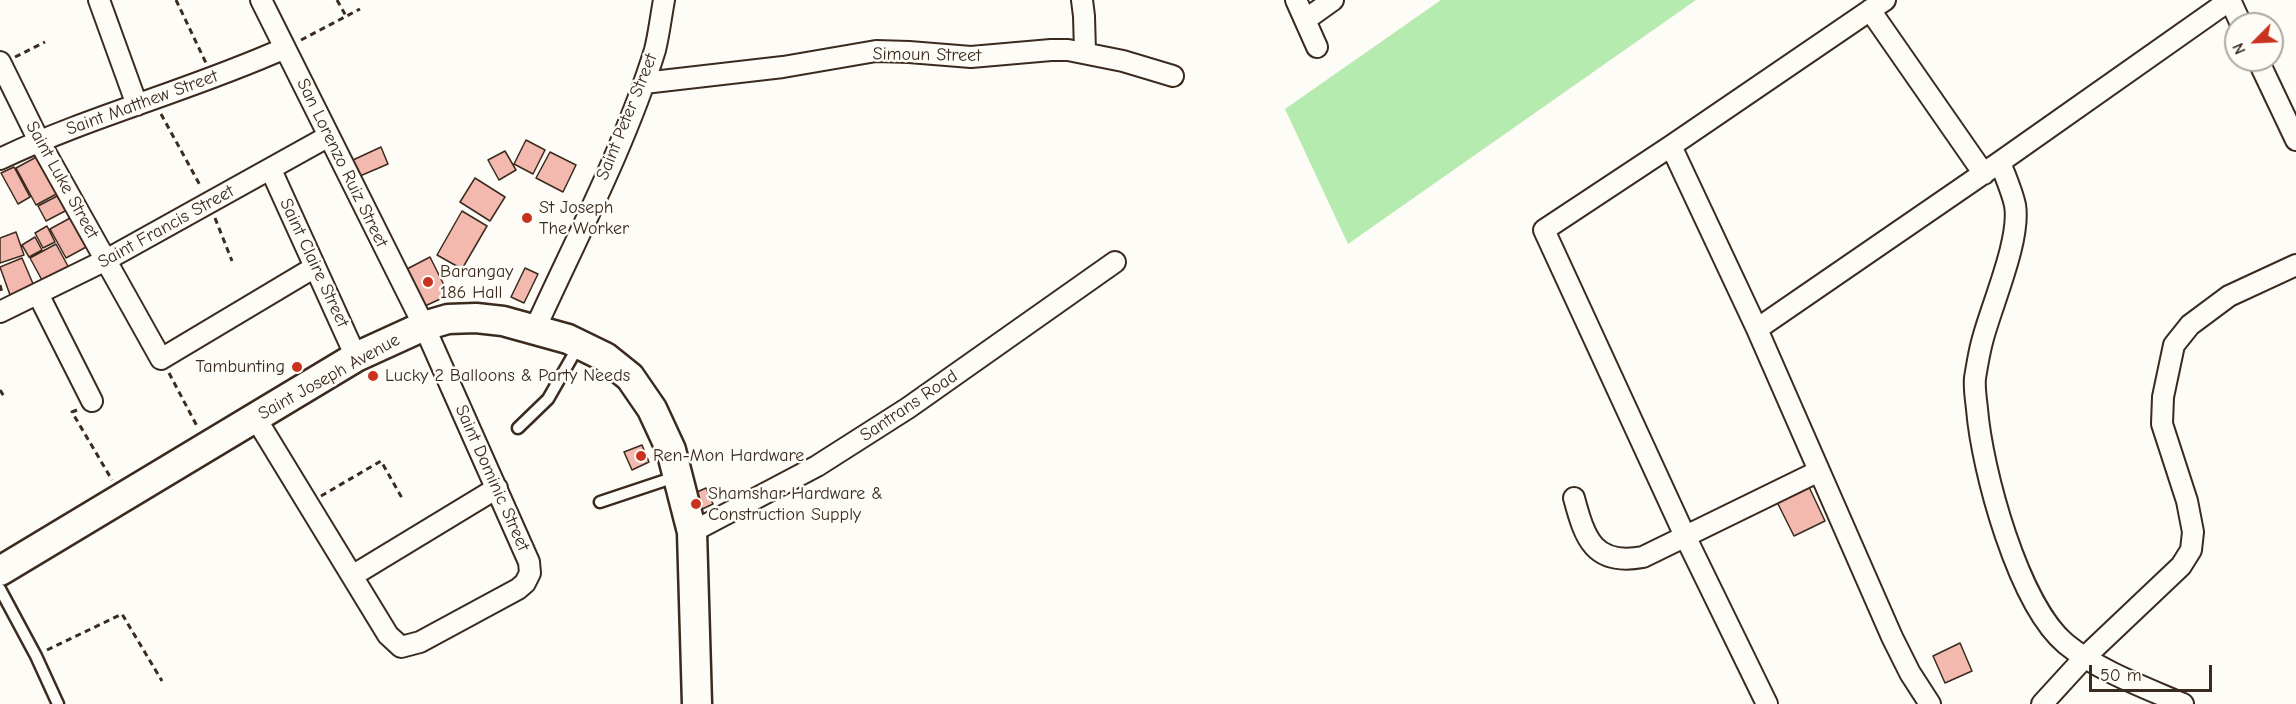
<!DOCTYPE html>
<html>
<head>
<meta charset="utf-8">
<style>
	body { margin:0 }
	#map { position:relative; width:2296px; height:704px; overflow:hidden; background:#fdfcf7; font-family:"Comic Neue",sans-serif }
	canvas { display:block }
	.north { position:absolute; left:2224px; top:12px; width:60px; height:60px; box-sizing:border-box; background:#fdfcf7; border:2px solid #afa8a0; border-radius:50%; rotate:246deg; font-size:16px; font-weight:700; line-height:24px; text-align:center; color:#3b2a1e }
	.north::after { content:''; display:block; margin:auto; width:21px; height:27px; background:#c8321e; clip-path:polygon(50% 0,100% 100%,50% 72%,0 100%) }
	.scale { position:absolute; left:2089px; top:665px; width:123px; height:27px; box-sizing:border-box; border:3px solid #3b2a1e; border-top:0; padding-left:8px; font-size:18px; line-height:21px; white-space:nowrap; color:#3b2a1e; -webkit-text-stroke:4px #fdfcf7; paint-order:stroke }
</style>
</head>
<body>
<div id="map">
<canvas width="2296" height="704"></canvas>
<div class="north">N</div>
<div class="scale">50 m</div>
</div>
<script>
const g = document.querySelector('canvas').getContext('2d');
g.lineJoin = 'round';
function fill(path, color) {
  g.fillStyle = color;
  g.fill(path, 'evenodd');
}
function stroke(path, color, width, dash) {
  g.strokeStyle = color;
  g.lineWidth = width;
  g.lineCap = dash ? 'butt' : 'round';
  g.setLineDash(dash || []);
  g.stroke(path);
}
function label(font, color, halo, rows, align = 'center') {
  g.font = font + ' "Comic Neue",sans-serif';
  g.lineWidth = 5;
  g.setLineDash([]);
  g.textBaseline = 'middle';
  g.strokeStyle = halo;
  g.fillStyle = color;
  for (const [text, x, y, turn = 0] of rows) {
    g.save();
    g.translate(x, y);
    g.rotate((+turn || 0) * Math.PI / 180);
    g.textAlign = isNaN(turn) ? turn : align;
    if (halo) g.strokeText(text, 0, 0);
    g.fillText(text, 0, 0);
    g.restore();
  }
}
fill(new Path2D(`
	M1441,0H1696L1348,244L1285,109Z`), '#b5ebae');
const building = new Path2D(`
	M526,140L545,150L533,174L514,164Z
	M381,147L388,164L360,176L353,160Z
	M505,151L516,170L499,180L488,160Z
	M550,152L576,165L563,192L536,178Z
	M42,154L62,191L36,205L16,168Z
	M14,167L30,197L18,204L1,173Z
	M475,178L505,197L490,221L460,202Z
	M61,194L69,209L46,221L38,206Z
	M462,211L487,226L462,269L437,255Z
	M72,217L88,246L66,258L50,229Z
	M47,226L55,242L43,248L35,233Z
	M16,232L24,255L0,263V238Z
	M35,237L42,250L29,257L22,245Z
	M56,244L69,268L43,282L30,258Z
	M430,257L449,295L425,306L407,269Z
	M22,258L34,286L10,295L0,267Z
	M525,268L538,274L524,303L511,297Z
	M642,445L649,462L632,470L624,452Z
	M1809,487L1825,521L1794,536L1777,502Z
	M706,488L713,504L696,512L688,496Z
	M1960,643L1972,671L1945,683L1933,656Z`);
fill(building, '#f3b8ae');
stroke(building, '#3b2a1e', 1.5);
const lane = new Path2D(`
	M518,428L548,399L579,345
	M600,502L675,477
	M0,589L36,656L58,704`);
const street = new Path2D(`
	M99,0L137,105
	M1082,0L1084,16L1085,52
	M1296,0L1317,47
	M2230,0L2241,24
	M1870,10L1984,174
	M1305,20L1333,0
	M2258,60L2296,140
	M0,62L39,141L161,359L315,267
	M644,83L783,67L876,51L909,52L971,57L1051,50H1068L1123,61L1173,76
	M1671,146L1757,329L1892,637L1910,673L1930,704
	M0,159C92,115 192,90 285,48
	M2000,162C2005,176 2012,191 2015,205C2021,240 1991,306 1982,342C1979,353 1977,366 1975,378C1974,388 1976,399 1977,409C1982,470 2018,604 2066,644C2099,671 2144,687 2183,704
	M271,170L356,357
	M38,294L92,401
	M0,312L106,260L329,136
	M535,329C576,239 626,144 655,50C659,34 661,16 664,0
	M1757,329L2000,162L2230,0
	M255,417L388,635L401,647L420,642L518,589L525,583L530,573L529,562L424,326L261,0
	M1574,498C1585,539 1594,566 1643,557L1819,471
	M692,532L817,466L908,408L1115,262
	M352,576L497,488
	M1767,704L1685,536L1544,230L1671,146L1885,0
	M2042,704L2085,657L2181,566L2191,550L2193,532L2187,501L2162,424L2163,397L2174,345L2190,325L2229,296L2296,265`);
const secondary = new Path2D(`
	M0,571L356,357L424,326L448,319L476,318L503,321L568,339L605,357L630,377L652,409L671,450L692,532L697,704`);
stroke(lane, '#3b2a1e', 15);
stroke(street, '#3b2a1e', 24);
stroke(secondary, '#3b2a1e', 33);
stroke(new Path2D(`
	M176,0L206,63
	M337,0L346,16
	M301,40L360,9
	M15,57L45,42
	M161,114L201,187
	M215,218L232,261
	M0,285L2,293
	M169,373L198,428
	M0,390L5,398
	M77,410L72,412L112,480
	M321,496L381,461L402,498
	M47,650L122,614L162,681`), '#3b2a1e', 3, [6, 4.5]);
stroke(lane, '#fdfcf7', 10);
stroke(street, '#fdfcf7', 20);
stroke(secondary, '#fdfcf7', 28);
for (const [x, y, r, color] of [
	[527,218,6,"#c8321e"],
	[428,282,6,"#c8321e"],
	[297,367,6,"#c8321e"],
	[373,376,6,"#c8321e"],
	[641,456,6,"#c8321e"],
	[696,504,6,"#c8321e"]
]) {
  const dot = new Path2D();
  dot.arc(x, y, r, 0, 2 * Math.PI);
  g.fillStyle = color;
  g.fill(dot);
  stroke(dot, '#fdfcf7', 2);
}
label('18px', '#3b2a1e', '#fdfcf7', [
	["Simoun Street",927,55,1],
	["Saint Matthew Street",142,103,-20],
	["Saint Peter Street",627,117,-68],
	["San Lorenzo Ruiz Street",342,163,64],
	["Saint Luke Street",62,180,61],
	["Saint Francis Street",166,227,-29],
	["Saint Claire Street",314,263,65],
	["Saint Joseph Avenue",329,377,-29],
	["Santrans Road",909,406,-34],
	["Saint Dominic Street",492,478,66]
]);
label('18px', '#3b2a1e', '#fdfcf7', [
	["St Joseph",539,208],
	["The Worker",539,229],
	["Barangay",440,272],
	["186 Hall",440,293],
	["Tambunting",285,367,"right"],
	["Lucky 2 Balloons & Party Needs",385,376],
	["Ren-Mon Hardware",653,456],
	["Shamshar Hardware &",708,494],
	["Construction Supply",708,515]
], 'left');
</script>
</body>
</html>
